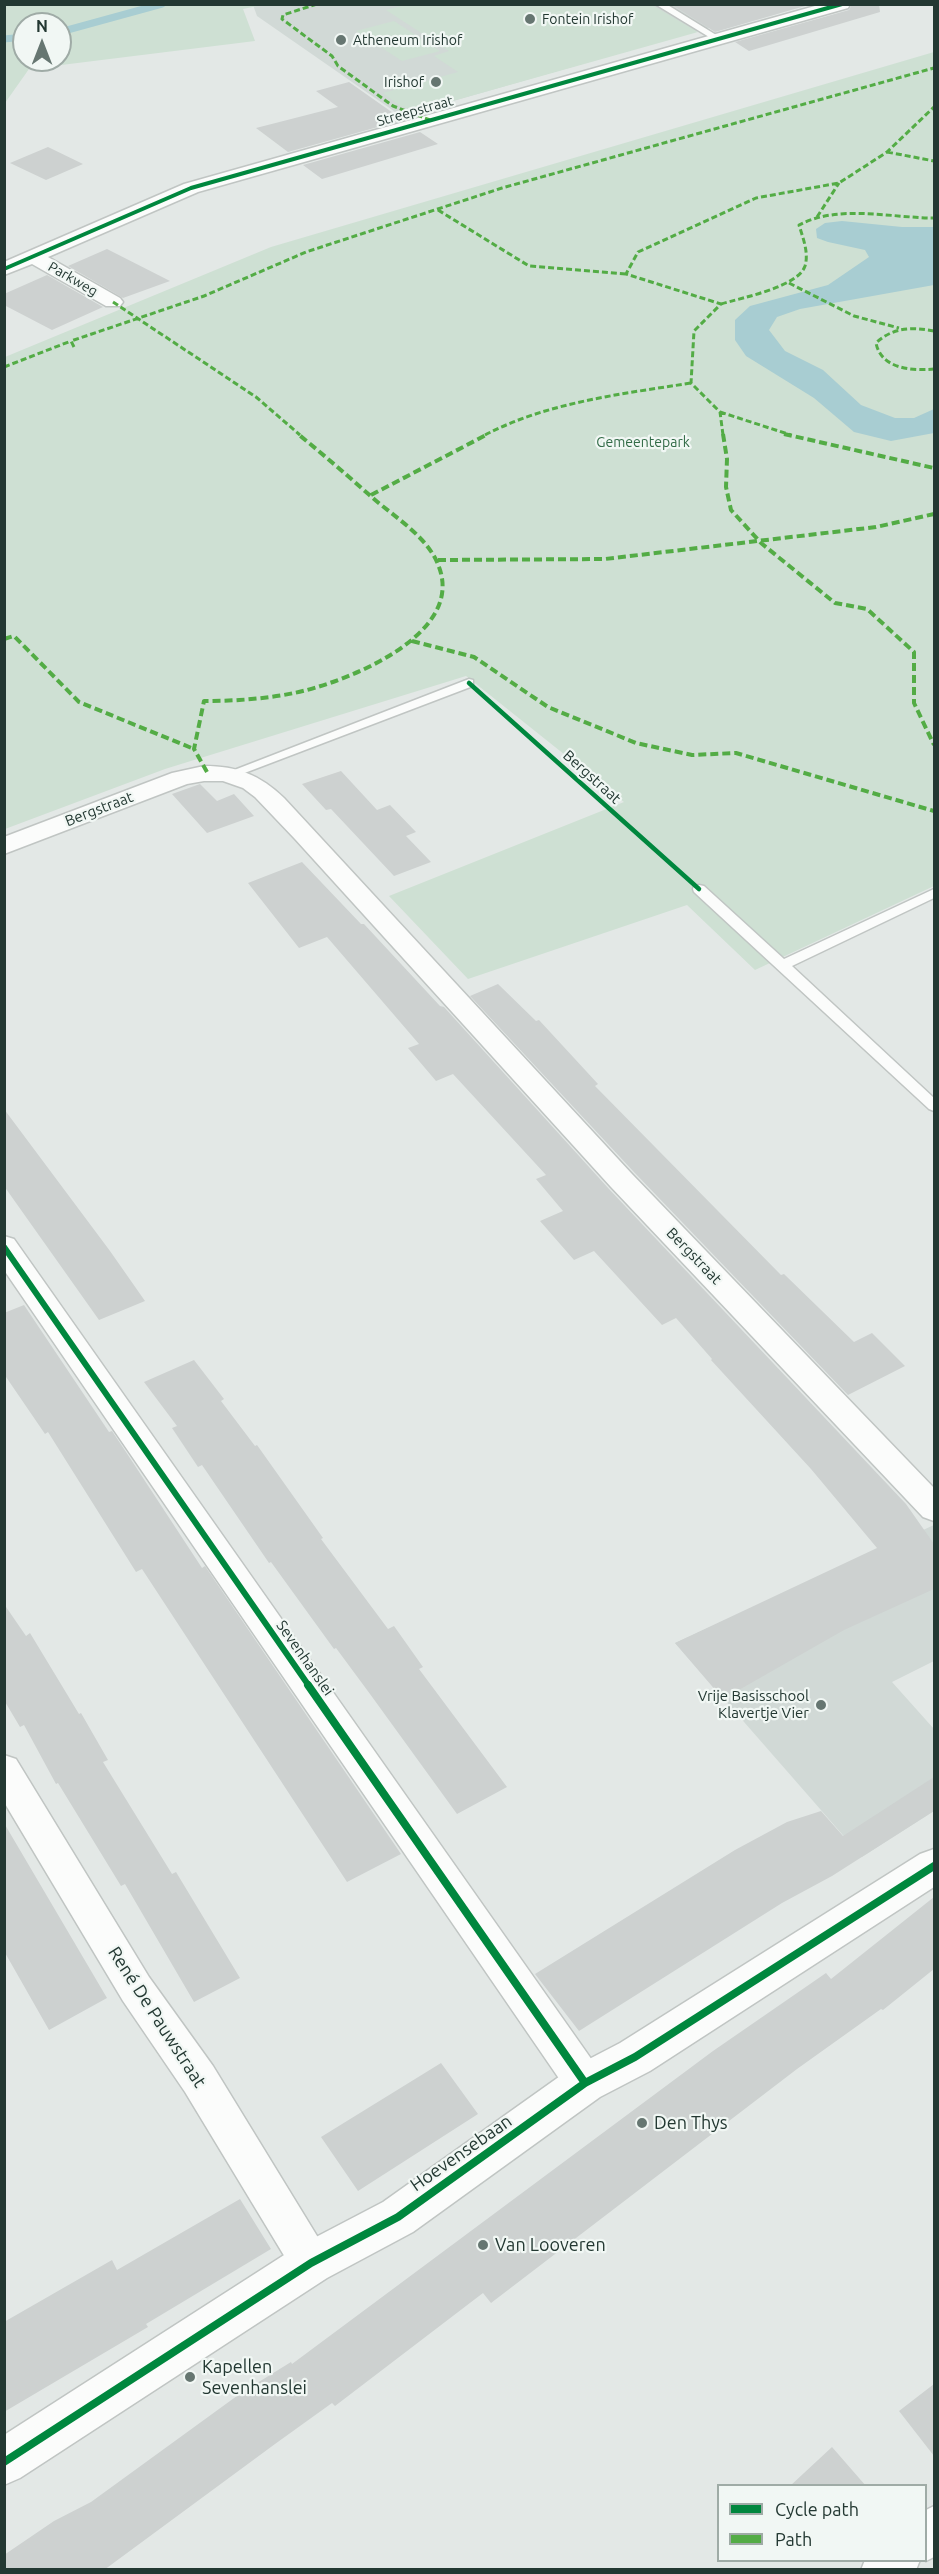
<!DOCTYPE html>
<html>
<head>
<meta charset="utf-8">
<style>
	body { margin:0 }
	#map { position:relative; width:939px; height:2574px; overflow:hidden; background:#e3e8e6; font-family:Ubuntu,sans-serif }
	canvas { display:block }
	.frame { position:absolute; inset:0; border:6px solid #233832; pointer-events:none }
	.legend { position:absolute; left:717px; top:2484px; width:210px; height:78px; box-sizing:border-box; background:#f1f7f4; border:2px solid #9faba6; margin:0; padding:8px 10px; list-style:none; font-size:18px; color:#233832 }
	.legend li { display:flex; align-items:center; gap:12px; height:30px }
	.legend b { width:30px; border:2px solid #9faba6 }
	.north { position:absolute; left:12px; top:12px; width:60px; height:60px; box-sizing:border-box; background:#f1f7f4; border:2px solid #9faba6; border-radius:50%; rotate:0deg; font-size:16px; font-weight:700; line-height:24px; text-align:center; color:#233832 }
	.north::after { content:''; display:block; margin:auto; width:21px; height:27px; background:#667671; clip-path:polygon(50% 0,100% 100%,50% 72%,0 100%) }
</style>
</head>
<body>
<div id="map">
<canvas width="939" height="2574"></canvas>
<div class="frame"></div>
<ul class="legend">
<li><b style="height:8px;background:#00873e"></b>Cycle path</li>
<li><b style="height:8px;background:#53ac45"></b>Path</li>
</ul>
<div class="north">N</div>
</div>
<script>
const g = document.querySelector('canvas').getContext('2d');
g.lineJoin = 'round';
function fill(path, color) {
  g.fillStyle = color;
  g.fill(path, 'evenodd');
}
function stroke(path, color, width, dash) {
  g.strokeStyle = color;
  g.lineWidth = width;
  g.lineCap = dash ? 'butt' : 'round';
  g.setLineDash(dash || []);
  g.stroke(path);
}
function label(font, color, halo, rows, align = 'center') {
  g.font = font + ' Ubuntu,sans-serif';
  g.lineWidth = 4.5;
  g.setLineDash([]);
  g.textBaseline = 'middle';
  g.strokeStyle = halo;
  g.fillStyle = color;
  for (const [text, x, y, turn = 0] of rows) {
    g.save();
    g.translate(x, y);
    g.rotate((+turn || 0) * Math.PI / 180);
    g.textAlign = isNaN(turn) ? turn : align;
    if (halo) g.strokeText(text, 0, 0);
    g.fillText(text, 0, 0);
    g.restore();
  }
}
fill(new Path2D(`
	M767,4L774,9L401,116L257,16L253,5Z
	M934,1525V1661L892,1682L934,1729V1811L862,1857L675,1643Z`), '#d1d9d6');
fill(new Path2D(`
	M5,4H262V5L243,9L255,41L29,69L5,103ZM24,24H60V60H24Z
	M409,4L652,5L698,32L417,111L400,106L383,93L458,72L434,56L449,51L386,10Z
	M394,21L440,51L402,61L356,31Z
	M934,52V886L755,970L687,905L468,979L389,896L624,802L466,676L165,769L5,829V357L271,247Z`), '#cee0d3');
fill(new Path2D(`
	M842,221L902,227H934V285L800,309L777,317L769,330L785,351L823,370L861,405L895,418H914L934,409V433L891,441L854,432L814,398L746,356L735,340V320L750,306L828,285L869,257L865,250L828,242L817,238L816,229L825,223Z`), '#a8cdd2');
stroke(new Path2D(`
	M60,32L162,4
	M4,39L24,37`), '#a8cdd2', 7);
fill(new Path2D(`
	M671,4H812L715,32Z
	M852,4H879L880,12L749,51L735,42L849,10Z
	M349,82L403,120L288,152L256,128L338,107L316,91Z
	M420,132L438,144L322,179L303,165Z
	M48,147L83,164L46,180L10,163Z
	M107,249L170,281L123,298L68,266Z
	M47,275L103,307L52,330L4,305V294Z
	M341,771L377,810L390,805L416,832L406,836L431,862L394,876L331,809L326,810L302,784Z
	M200,784L217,801L234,794L254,816L207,833L172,794Z
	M302,862L361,924H364L440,1006L444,1007L609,1189L906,1504L934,1544V1589L844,1630L723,1699L675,1643L877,1548L811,1469L711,1360L712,1359L676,1318L662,1325L594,1251L574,1260L540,1221L563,1211L536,1179L546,1175L453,1074L436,1081L408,1048L419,1044L327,937L299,948L248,883Z
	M498,984L536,1021L539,1020L598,1084L595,1086L781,1275L784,1274L854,1342L872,1333L905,1366L848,1395L633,1171L470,996Z
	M4,1109L110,1251L145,1301L99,1320L4,1186Z
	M24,1305L109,1432L112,1431L126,1452L202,1568L205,1566L401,1854L347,1882L142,1569L136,1572L48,1432L45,1434L4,1374V1313Z
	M194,1360L224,1399L221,1401L255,1446L257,1445L323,1538L321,1539L388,1629L394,1626L423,1667L419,1669L507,1787L457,1814L370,1694L336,1648L334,1649L271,1562L269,1563L202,1465L198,1467L172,1428L177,1426L144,1382Z
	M4,1604L26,1636L30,1633L79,1714L81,1713L108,1760L103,1762L172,1874L176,1872L240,1978L194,2002L125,1884L121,1886L58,1783L56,1784L24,1725L20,1727L4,1700Z
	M934,1777V1811L832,1876L782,1903L579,2031L535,1974L735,1850L787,1822L821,1811L843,1836Z
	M4,1823L107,1998L49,2030L4,1951Z
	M934,1897V1969L883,2010L881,2009L797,2069L491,2303L483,2293L335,2406L332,2403L275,2444L104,2570H4V2555L54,2521L91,2502L241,2393L291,2362L292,2364L713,2051L826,1973L831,1979Z
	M441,2063L478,2114L358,2191L321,2137Z
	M240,2199L271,2249L146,2324L148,2327L4,2412V2322L112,2260L117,2270Z
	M934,2384V2456L899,2411Z
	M832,2447L866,2486H790Z`), '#cdd1d0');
const service = new Path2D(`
	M655,4H666L721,38L714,40Z
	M469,679L473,680V686L234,777H226L224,774Z
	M699,885L704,886L784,959L934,889V898L792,966L934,1098V1111L929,1109L694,892L693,889L694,886Z`);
const minor = new Path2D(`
	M822,4H850L848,8L198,192L48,257L120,298L123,302L120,306H106L32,264L4,275V262L184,184Z
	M204,766C238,766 260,775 284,798L631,1173L934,1488V1521L923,1517L611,1187L295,839L255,797L243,788L223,781H204L187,784L4,854V837L172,773Z
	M4,1236L14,1239L599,2070L604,2083L599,2096L585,2101L571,2096L4,1270Z
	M4,1755L16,1759L149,1977L213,2066L325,2249L331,2263L325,2277L311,2283L297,2277L185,2092L123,2001L4,1802Z`);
const tertiary = new Path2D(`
	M934,1849V1887L650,2071L600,2097L413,2232L327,2278L20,2478L4,2485V2435L295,2248L383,2202L570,2069L620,2043L920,1854Z
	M934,2506V2557L926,2561V2510Z
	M865,2560H920L916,2570H861Z`);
stroke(service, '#c0c5c3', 3);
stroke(minor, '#c0c5c3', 3);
stroke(tertiary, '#c0c5c3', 3);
fill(service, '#fbfcfb');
fill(minor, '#fbfcfb');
fill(tertiary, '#fbfcfb');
stroke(new Path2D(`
	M317,4L283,15L282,19L332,56L338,66L393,106L430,120
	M887,152L934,161
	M438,210L529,266L626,274
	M817,217L839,183
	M789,283L854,316L899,328
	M113,302L256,397L300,435
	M721,304C741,298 798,287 805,266C809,253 803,238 799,225C838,204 892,218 934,218
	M934,331C912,327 893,327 876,343C881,369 912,371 934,369
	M74,347L71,341L204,296L306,252L502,188L934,68
	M4,367L71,341
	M720,412L791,435
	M485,435C548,402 622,394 691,383
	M723,435L720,412L691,383L694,331L721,304L626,274L638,252L756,198L839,183L887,152L934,107`), '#53ac45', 3, [6, 3]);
stroke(new Path2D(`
	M723,434L727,459L726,487L731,510L761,543L835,603L867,609L914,652V703L934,745
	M784,434L934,468
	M371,495L488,434
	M438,560L605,559L876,527L934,514
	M4,639L14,636L79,702L194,749
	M412,641L474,657L548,707L636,743L692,755L736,753L934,811
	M207,772L194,749L204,701C234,701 265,699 294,693C344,683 465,636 439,567C429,538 396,518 374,499C349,477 324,455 298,434`), '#53ac45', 4, [8, 4]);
stroke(new Path2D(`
	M4,269L191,188L842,4`), '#00873e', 4);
stroke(new Path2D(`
	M469,683L699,889`), '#00873e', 4.5);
stroke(new Path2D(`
	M4,1247L309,1686`), '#00873e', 6);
stroke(new Path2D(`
	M308,1685L585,2083
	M4,2462L311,2263L398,2217L585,2083L635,2057L934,1866`), '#00873e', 8);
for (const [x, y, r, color] of [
	[530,19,6,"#667671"],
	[341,40,6,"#667671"],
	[436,82,6,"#667671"],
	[821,1705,6,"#667671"],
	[642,2123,6,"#667671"],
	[483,2245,6,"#667671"],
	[190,2377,6,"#667671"]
]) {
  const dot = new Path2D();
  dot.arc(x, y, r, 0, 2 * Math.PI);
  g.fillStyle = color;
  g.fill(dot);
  stroke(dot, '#f1f7f4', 2);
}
label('14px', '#233832', '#f1f7f4', [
	["Fontein Irishof",542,19],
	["Atheneum Irishof",353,40],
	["Irishof",424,82,"right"]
], 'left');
label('14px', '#233832', '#f1f7f4', [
	["Streepstraat",415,111,-16],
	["Parkweg",73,279,30]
]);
label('14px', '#326b47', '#f1f7f4', [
	["Gemeentepark",643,442]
]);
label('15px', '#233832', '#f1f7f4', [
	["Bergstraat",592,777,42],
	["Bergstraat",99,809,-21],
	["Bergstraat",694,1256,46],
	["Sevenhanslei",305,1658,55]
]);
label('15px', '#233832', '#f1f7f4', [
	["Vrije Basisschool",809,1696],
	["Klavertje Vier",809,1713]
], 'right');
label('18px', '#233832', '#f1f7f4', [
	["René De Pauwstraat",157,2017,57],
	["Hoevensebaan",461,2153,-35]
]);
label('18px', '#233832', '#f1f7f4', [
	["Den Thys",654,2123],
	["Van Looveren",495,2245],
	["Kapellen",202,2367],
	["Sevenhanslei",202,2388]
], 'left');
</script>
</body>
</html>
